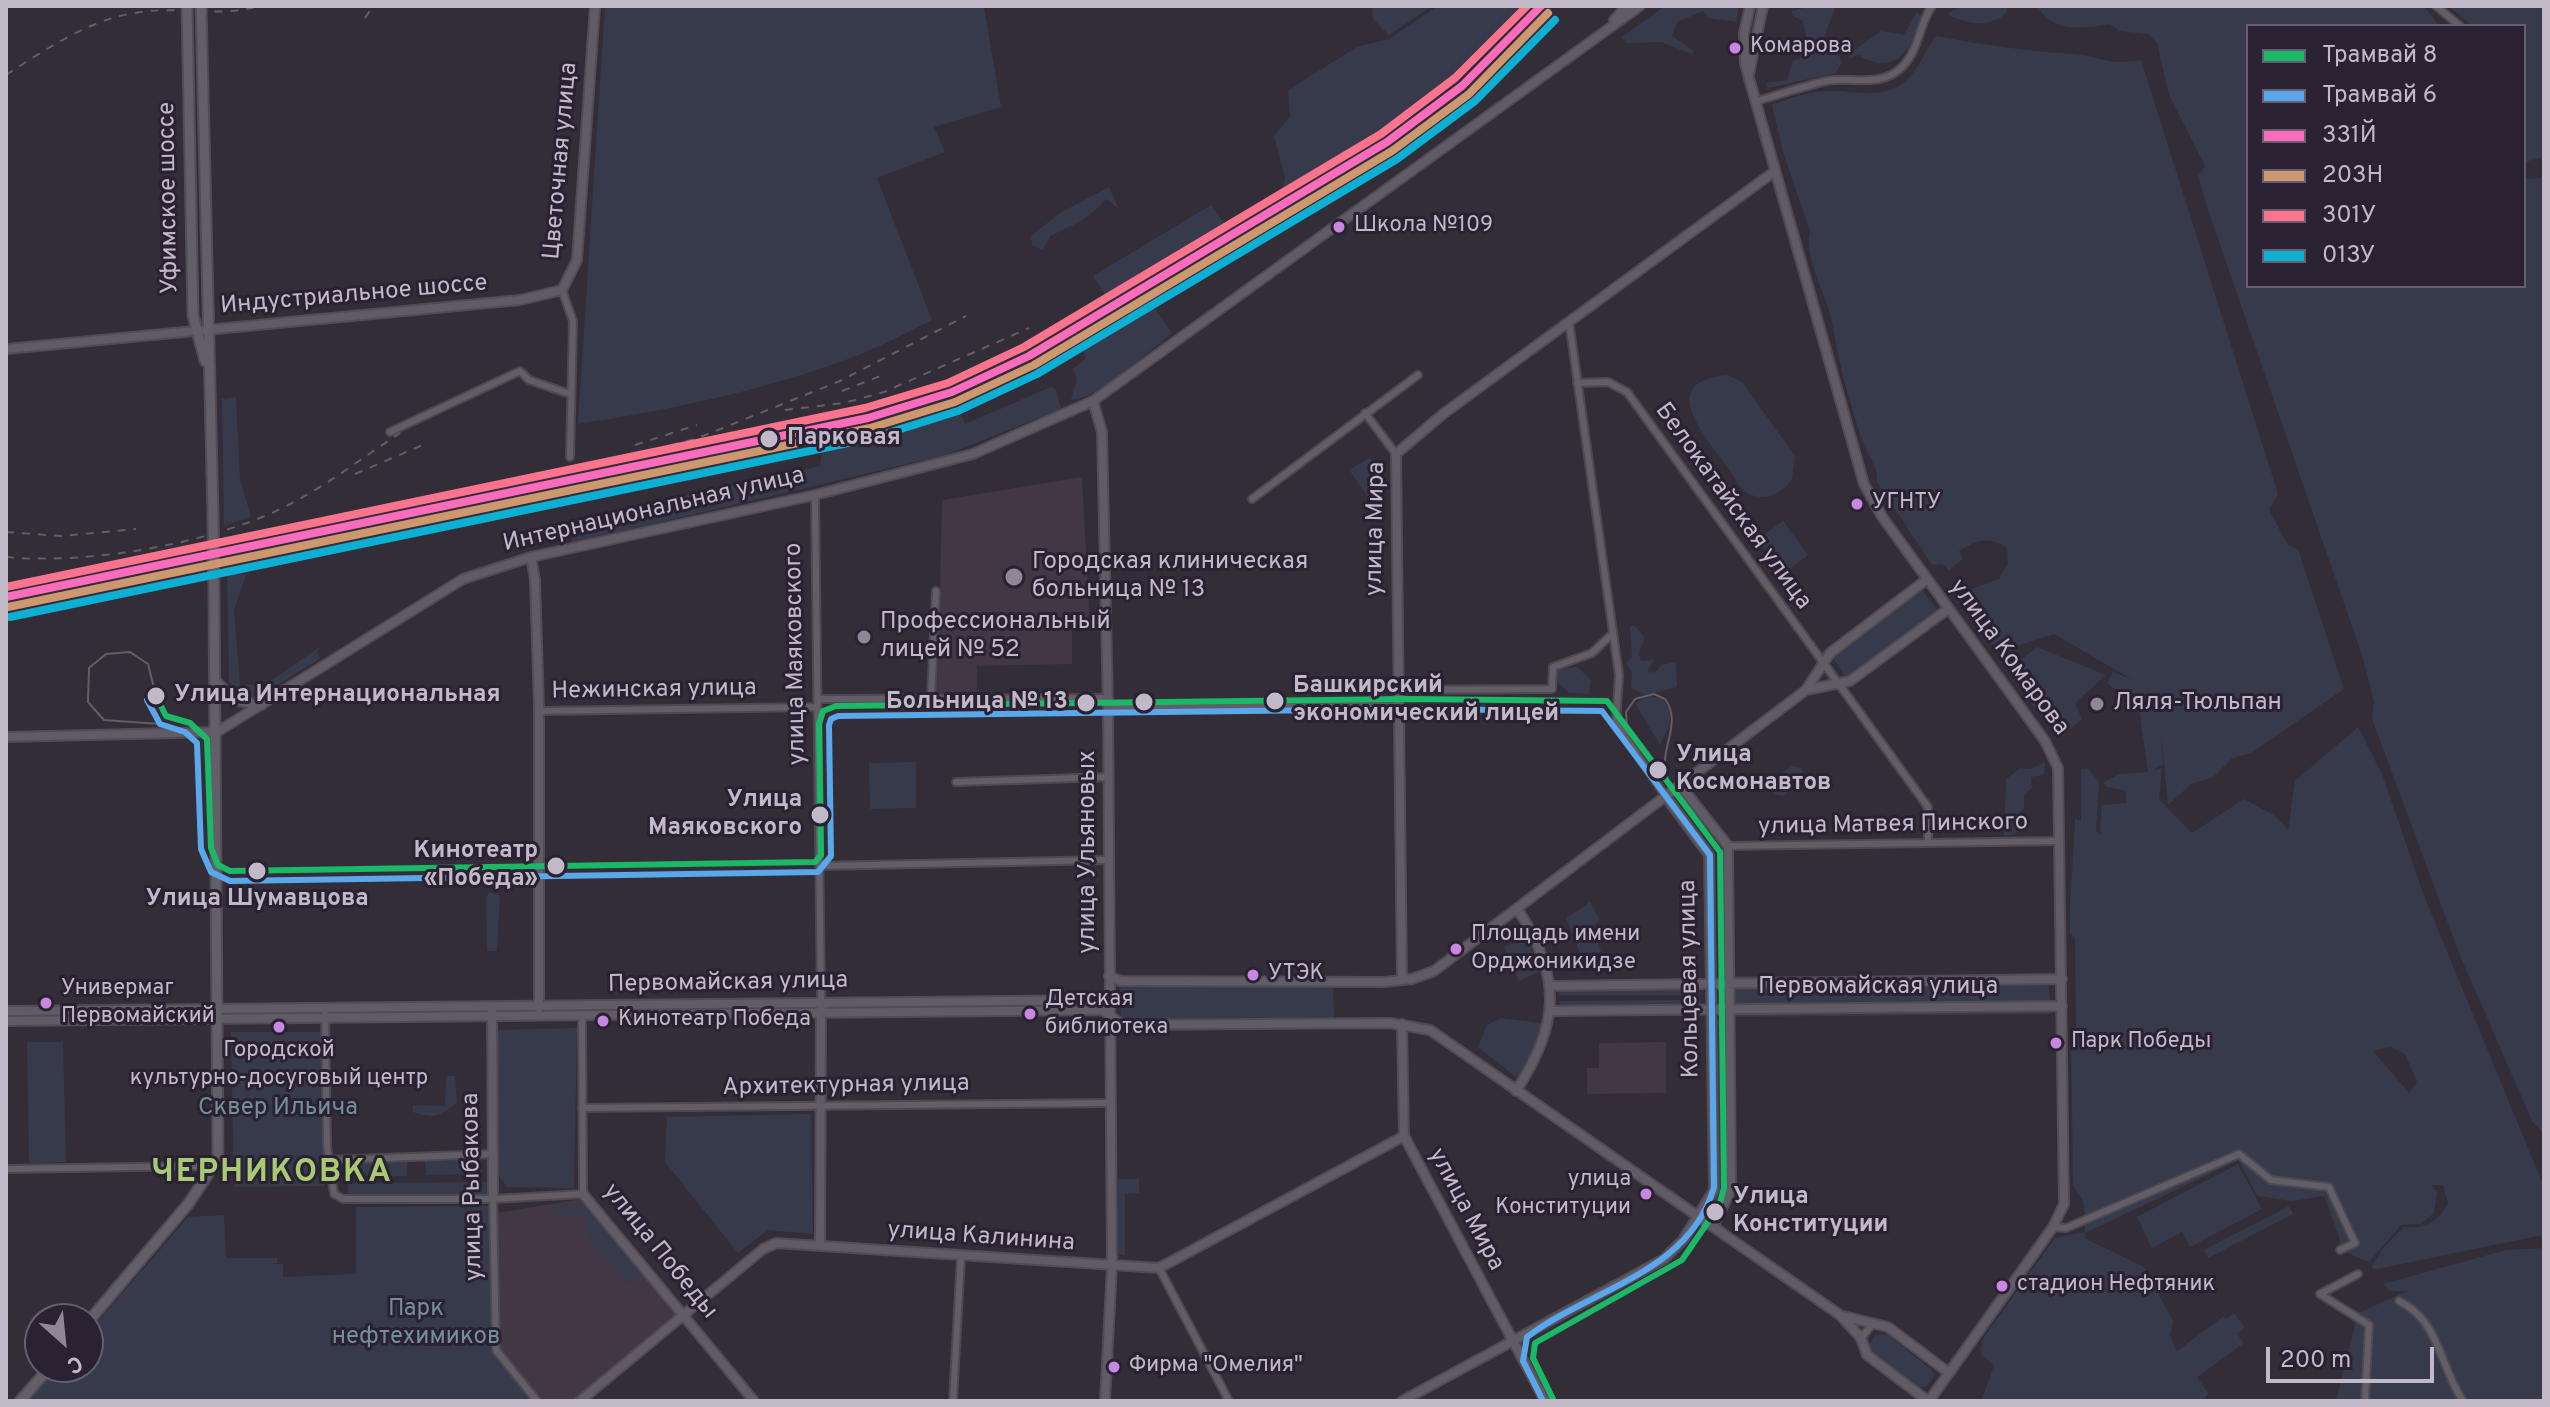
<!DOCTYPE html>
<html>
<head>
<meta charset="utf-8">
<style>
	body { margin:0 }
	#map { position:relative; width:2550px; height:1407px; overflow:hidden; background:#332d38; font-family:Overpass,sans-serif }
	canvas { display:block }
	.frame { position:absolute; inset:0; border:8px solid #c1b8c8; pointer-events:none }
	.legend { position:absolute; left:2246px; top:24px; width:280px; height:264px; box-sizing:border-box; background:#2a2133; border:2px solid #665d6f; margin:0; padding:10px 14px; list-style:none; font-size:24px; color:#c1b8c8 }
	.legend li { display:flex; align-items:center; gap:16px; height:40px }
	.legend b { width:40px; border:2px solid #665d6f }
	.north { position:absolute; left:24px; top:1303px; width:80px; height:80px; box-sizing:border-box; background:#2a2133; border:2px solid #665d6f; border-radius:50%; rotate:153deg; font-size:22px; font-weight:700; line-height:32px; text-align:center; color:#c1b8c8 }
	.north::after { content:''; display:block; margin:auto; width:28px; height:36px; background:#8f8796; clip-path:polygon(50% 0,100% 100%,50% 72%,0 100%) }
	.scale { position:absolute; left:2266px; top:1347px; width:168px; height:36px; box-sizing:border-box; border:4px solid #c1b8c8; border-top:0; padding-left:10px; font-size:24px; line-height:28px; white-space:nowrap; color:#c1b8c8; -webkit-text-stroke:6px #2a2133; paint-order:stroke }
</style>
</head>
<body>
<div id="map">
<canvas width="2550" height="1407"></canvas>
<div class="frame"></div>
<ul class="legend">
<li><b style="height:10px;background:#1ab867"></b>Трамвай 8</li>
<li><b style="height:10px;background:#5aa8eb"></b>Трамвай 6</li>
<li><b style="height:10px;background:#fb6dba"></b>331Й</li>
<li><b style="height:10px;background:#cd976f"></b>203Н</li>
<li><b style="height:10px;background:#fc738d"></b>301У</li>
<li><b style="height:10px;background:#0dafd3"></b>013У</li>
</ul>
<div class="north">С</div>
<div class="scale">200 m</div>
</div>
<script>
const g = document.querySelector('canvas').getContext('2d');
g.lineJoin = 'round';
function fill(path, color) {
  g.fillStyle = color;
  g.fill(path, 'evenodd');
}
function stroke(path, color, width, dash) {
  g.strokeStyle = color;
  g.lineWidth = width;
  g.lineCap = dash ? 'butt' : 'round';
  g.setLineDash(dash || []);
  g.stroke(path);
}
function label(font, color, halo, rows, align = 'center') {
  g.font = font + ' Overpass,sans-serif';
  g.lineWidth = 6;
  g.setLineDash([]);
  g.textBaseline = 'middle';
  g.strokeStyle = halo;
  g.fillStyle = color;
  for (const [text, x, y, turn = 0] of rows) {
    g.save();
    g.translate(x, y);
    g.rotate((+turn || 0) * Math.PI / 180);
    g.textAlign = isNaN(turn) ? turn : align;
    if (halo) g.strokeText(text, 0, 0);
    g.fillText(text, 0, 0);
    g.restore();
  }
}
fill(new Path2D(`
	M1082,477L1090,629L1072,631V664L977,666V696L932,698L934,600L940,590L942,500Z
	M1666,1042V1093L1587,1094V1068H1599V1043Z
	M582,1199L680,1316L574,1401H541L499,1349L496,1213Z`), '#423744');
fill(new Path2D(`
	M605,6H984L1001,107L934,127L945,152L877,178L932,320C904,333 877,349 848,359C761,391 670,410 578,424Z
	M1372,6H1432L1389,35L1373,19Z
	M1438,6H1527L1456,79L1370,143L1108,299L1093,276L1211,205L1225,224L1283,188L1285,178L1274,136L1290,117L1288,90L1357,47L1389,39Z
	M1665,6H1739L1736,22L1708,18L1703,11L1677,22L1672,36L1694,51L1692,54L1661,42L1627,43L1622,37Z
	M1812,6H1836L1820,47L1837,52L1842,62L1836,73L1768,88L1765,83L1787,80L1793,61L1804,57L1807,41L1803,21L1793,16L1791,11Z
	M1961,6H2007V12C1991,29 1966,24 1947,14Z
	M2037,6H2424L2439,26H2248V286H2524V179L2544,178V1134L2532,1121L2459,953L2372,719L2374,701L2362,655L2207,207L2198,176L2205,166L2169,95L2157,43L2148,34L2119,31L2110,24C2083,29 2052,33 2037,6Z
	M2449,6H2544V157L2524,162V26H2467L2469,23Z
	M1917,12L1922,16C1912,48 1896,78 1859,55L1849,58V54L1881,31L1904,35Z
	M1937,36C1982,45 2027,51 2074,54C2104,57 2106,66 2141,60L2278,494L2269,510L2288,545L2298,549L2344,689L2251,753L2231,759L2213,777L2191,784L2168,805L2161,731L2163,764L2153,770L2162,768L2159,799L2192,833L2244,799L2275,816L2288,830L2295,781L2358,727L2382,774L2423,893L2544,1187L2543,1235L2377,1269L2371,1268L2382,1249L2404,1227C2425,1229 2438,1222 2448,1203L2443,1185H2431L2437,1192L2434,1213L2420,1224L2401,1225L2369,1262L2340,1250L2339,1236L2324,1196L2292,1201L2257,1196L2239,1160L2085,1233L2086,1239L2144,1267L2173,1321L2170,1335L2177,1351L2224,1316L2226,1319L2234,1313L2245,1328L2237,1334L2244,1343L2197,1377L2208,1393L2204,1401H1981L1994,1366L1981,1354L1982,1340L2055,1238L2085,1232L2084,1203L2073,1185L2071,1031L2076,1027L2075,938L2070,934C2069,894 2074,858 2075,819L2081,821V769L2088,768L2099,782L2096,831L2100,834L2102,805L2126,803V791L2105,786L2104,782L2119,774L2148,772L2139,708L2107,683L2113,672L2133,680L2054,634L2020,645L2004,661L1963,604V596L1971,589L1999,579L2008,563L2007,548C1988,535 1977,541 1959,551L1963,559L1949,570L1942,564L1932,565L1877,482C1879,468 1868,456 1863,442C1850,405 1839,365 1833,327C1829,298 1803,259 1810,231L1783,152L1772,105C1791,97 1811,91 1833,91C1856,91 1877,99 1900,85C1918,74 1923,52 1937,36ZM2390,1047L2405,1054L2417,1082L2409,1093L2373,1051Z
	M1109,187L1119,209L1106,199C1092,217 1072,226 1050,236L1043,250L1032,245L1031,236L1060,213Z
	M1172,284L1175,285L1150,302L1172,333C1152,349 1095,401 1071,400L1077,379L1073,369L1086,358L1083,350L1121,324L1133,307Z
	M1727,375L1742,382L1795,456L1792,479C1783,493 1766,502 1749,494C1738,488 1730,470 1722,460C1701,431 1659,381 1727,375Z
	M1051,387L1056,389L1061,409L946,455L571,543L574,532L656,513L655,506L661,501L820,466L824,441L880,428L887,432L961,414L965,424Z
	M236,397L240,479L251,517L224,526L222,399Z
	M1370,457L1381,472V499L1374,505L1349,470Z
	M1783,521L1808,555L1783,574L1758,539Z
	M227,565L232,572L246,575L234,610L240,685L266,684L321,646L317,652L320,659L251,701L236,693L229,681Z
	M1919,586L1941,615L1848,681L1830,653Z
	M1630,626H1635L1645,637L1639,653L1641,661L1654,660L1647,671L1654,673L1662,665L1676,662L1677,687L1646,695L1631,688L1632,672L1626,663L1632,656Z
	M2037,647L2106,675L2075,703L2082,719L2063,736L2043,719L2008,670Z
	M1577,667L1591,680L1589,694L1569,693L1555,680V670Z
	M1651,696L1662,699C1676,715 1669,727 1660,745L1635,703Z
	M916,762V808L870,809L869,763Z
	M2045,762L2044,775L2031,777L2032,788L2024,794V808L2015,818L2016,834L2004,836L2006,779L2021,768L2030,769Z
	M1792,766L1802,768L1804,779L1784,796L1773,794L1772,780Z
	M490,892L500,895L497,951H487L486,897Z
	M1590,902L1600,920L1594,925L1601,952L1580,953L1566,918Z
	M1526,937L1541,971L1519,981L1504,947Z
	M1732,976H2048L2051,1014L1733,1017Z
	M1333,982L1334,1021H1121L1120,987Z
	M1559,989H1700V995H1559Z
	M1701,1000V1006L1560,1007L1559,1001Z
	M1500,1018L1540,1023L1543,1027L1534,1053L1517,1078L1478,1047L1487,1025Z
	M1715,1020L1726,1021L1728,1192L1714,1220L1704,1211L1716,1191Z
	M577,1028L574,1188L507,1187L497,1173L496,1030Z
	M231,1032H322L325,1186L234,1187Z
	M27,1042H63L66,1162L29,1163Z
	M446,1076H455L457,1103C436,1117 435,1119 413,1112V1105L445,1106Z
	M811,1114L813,1234L768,1230L738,1253L665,1162L667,1117Z
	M480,1160L481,1174L426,1175L425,1161Z
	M407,1162V1176L352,1177V1163Z
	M2238,1164L2262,1209L2190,1247L2182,1232L2152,1248L2137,1217Z
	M1118,1179H1139V1193L1125,1194V1255H1118Z
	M487,1182V1195L348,1196V1183Z
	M587,1202L644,1271L634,1282L628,1283L586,1235V1219L582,1215L550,1214L553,1208H586Z
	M490,1206L493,1351L533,1401H27L56,1367H88V1333L188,1217L224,1215L226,1258H277V1263L270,1264H283V1277L356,1274V1207Z
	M2289,1206L2293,1214L2208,1258L2204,1250Z
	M2544,1248V1401H2336L2358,1313L2407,1291H2389L2383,1284L2506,1250Z
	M1887,1334L1932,1370L1934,1376L1926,1387H1919L1872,1355L1869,1345L1875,1335Z`), '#373a4b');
const street = new Path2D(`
	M2436,6L2460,26
	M1756,101C1779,95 1803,86 1827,81C1853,76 1881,89 1903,66C1920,48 1919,24 1932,6
	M562,290L573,321L570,457
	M1569,321L1619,675L1616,723L1666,797
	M1577,383L1608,382L1627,392L1928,807V843
	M1365,413L1396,454
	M390,432L520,371L529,380L570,394
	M815,495L821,1003
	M1252,499L1418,375
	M1397,690L1552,689L1553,667L1592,653L1612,634
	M931,698L936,591
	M817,699L1108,698
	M1108,708L1398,706
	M539,711L817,707
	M956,782L1108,777
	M1728,846L2059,841
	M819,866L1108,860
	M325,1014L327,1147L334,1194L343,1199H493L583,1194L582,1015
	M582,1108L1110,1103
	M329,1160L492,1154
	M6,1169L202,1166L209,1176
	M493,1199L496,1350L537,1401
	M2053,1227L2066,1228L2239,1154L2271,1180L2329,1187L2355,1243L2340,1250
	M1159,1268L1229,1401
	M2358,1274L2320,1294L2369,1325L2365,1401
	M2399,1301C2440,1321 2439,1365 2463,1401
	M1861,1338L1871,1326
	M953,1401L961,1256`);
const secondary = new Path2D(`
	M1750,6L1744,33L1745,64L1864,484L1883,518L2045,741L2058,768L2064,1204L2053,1227L1929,1401
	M1614,20L1627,6
	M1749,74L1763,6
	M6,349L520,300L562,290L577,260L595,6
	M1093,401L1102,432L1108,708L1112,1266L1105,1401
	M531,557L535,580L539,708V1008
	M214,679L236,701L262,705
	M1806,690L1850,681L1948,609
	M6,737L217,732L463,579L531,557L815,495L973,454L1093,401L1640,6
	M1680,785L1728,846L1731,1190L1713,1227
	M1109,976L1120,981L1384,982L1412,979L1434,971L1806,690L1830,653L1926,580
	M1402,980L1396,454L1443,414L1775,171
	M1551,986L2062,979
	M6,1011L1108,1000
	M492,1011L493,1199
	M1550,1011L2062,1006
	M6,1021L1103,1010L1121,1024
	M1402,1024L1404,1136L1545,1401
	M1117,1025L1390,1023L1430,1030L1840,1315L1861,1338L1867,1355L1928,1401
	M1516,1091C1560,1024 1562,977 1518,910
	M583,1194L754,1401
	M820,1245L821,1008
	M1843,1316L1888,1327L1949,1373
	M580,1401L763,1249L776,1243L1159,1268L1404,1136
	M1402,1401L1664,1259L1683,1240L1714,1190L1709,855L1666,797`);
const primary = new Path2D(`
	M187,6L193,315L205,361
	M201,6L213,516
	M88,1322L189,1203L218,1159L214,595
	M20,1401L50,1367`);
stroke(street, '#4d4951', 10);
stroke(secondary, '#504b55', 12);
stroke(primary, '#504b55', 13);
stroke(street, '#625d66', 6);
stroke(secondary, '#605b65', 8);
stroke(primary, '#635f68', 9);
stroke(new Path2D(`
	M156,696L148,664L130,652L106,654L89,668L88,702L104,720L160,724
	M1627,729L1626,712L1635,699L1654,694L1665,699C1684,724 1656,752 1668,779`), '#635d66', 2);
stroke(new Path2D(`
	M365,18L373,6
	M6,75C48,48 91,18 141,12C180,6 220,18 259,6
	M842,391L883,375
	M785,410L844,403L884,392L1029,328
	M635,445L697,425
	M355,474L425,444
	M6,532L61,536L136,529
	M248,536L623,458L698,438L840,381L966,316
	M6,557C89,565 218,543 292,503C330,483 365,456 400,433`), '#635d66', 2, [8, 8]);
const primaryBridge = new Path2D(`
	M213,516L214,595`);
stroke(primaryBridge, '#504b55', 13, []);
stroke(primaryBridge, '#635f68', 9);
stroke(new Path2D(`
	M6,597L868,418L952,392L1029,356L1387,142L1462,86L1541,6`), '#fb6dba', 8);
stroke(new Path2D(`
	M8,607L870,428L955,402L1034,365L1392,151L1469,94L1548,13`), '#cd976f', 8);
stroke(new Path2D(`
	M6,587L865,408L948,383L1024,347L1381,134L1455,78L1527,6`), '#fc738d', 8);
stroke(new Path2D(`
	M10,617L872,438L958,411L1037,374L1397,159L1475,101L1555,20`), '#0dafd3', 8);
stroke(new Path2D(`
	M156,696L166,716L190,723L207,739L211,848L218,865L230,871L815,862L821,855L819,724L823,711L836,706L1407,699L1607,701L1720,852L1724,1188L1719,1206L1682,1260L1535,1343L1533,1358L1554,1401`), '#1ab867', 6);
stroke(new Path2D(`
	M147,700L160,724L185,732L197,743L201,849L211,872L230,881L818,872L831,856L829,725L831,719L838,716L1407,709L1602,711L1710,855L1714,1187C1690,1273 1590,1289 1527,1337L1523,1361L1543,1401`), '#5aa8eb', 6);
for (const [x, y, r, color] of [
	[1735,48,7,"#c787e3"],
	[1339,227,7,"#c787e3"],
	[769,439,10,"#c1b8c8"],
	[1857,504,7,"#c787e3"],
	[1014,577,10,"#8f8796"],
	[864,637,8,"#8f8796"],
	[156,696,10,"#c1b8c8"],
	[1275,701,10,"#c1b8c8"],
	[1144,702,10,"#c1b8c8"],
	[1086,703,10,"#c1b8c8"],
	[2097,704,8,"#8f8796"],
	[1658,770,10,"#c1b8c8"],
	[820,815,10,"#c1b8c8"],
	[556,866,10,"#c1b8c8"],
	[257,871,10,"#c1b8c8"],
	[1456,949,7,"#c787e3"],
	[1253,975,7,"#c787e3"],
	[46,1003,7,"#c787e3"],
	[1030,1014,7,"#c787e3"],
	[603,1021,7,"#c787e3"],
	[279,1027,7,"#c787e3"],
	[2056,1043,7,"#c787e3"],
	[1646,1194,7,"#c787e3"],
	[1715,1212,10,"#c1b8c8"],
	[2002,1286,7,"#c787e3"],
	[1114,1367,7,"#c787e3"]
]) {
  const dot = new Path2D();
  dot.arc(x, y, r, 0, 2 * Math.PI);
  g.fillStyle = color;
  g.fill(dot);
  stroke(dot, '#2a2133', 3);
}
label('22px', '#c1b8c8', '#2a2133', [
	["Комарова",1750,48],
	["Школа №109",1354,227],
	["УГНТУ",1872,504],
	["Площадь имени",1471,936],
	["Орджоникидзе",1471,964],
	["УТЭК",1268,975],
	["Универмаг",61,990],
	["Первомайский",61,1018],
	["Детская",1045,1001],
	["библиотека",1045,1029],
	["Кинотеатр Победа",618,1021],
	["Парк Победы",2071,1043],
	["Городской",279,1052,"center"],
	["культурно-досуговый центр",279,1080,"center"],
	["улица",1631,1181,"right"],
	["Конституции",1631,1209,"right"],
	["стадион Нефтяник",2017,1286],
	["Фирма \"Омелия\"",1129,1367]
], 'left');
label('24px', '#c1b8c8', '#2a2133', [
	["Цветочная улица",562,161,-85],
	["Уфимское шоссе",170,198,-91],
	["Индустриальное шоссе",354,296,-5],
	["Белокатайская улица",1732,507,54],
	["Интернациональная улица",654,511,-13],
	["улица Мира",1377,529,-89],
	["улица Маяковского",797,654,-91],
	["улица Комарова",2008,658,54],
	["Нежинская улица",654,691,-1],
	["улица Матвея Пинского",1893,826,-1],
	["улица Ульяновых",1089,852,-90],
	["Кольцевая улица",1691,979,-91],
	["Первомайская улица",728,984,-1],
	["Первомайская улица",1878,988],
	["Архитектурная улица",846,1087,-1],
	["улица Рыбакова",474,1187,-91],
	["улица Мира",1465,1210,62],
	["улица Калинина",981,1238,4],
	["улица Победы",659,1252,51]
]);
label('bold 24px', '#c1b8c8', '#2a2133', [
	["Парковая",787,439],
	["Башкирский",1293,687],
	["экономический лицей",1293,715],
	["Улица Интернациональная",174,696],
	["Больница № 13",1068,703,"right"],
	["Улица",1676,756],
	["Космонавтов",1676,784],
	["Улица",802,801,"right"],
	["Маяковского",802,829,"right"],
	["Кинотеатр",538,852,"right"],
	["«Победа»",538,880,"right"],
	["Улица Шумавцова",257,900,"center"],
	["Улица",1733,1198],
	["Конституции",1733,1226]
], 'left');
label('24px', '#c1b8c8', '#2a2133', [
	["Городская клиническая",1032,563],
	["больница № 13",1032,591],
	["Профессиональный",880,623],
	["лицей № 52",880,651],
	["Ляля-Тюльпан",2113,704]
], 'left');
label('24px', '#729096', '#2a2133', [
	["Сквер Ильича",278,1109],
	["Парк",416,1310],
	["нефтехимиков",416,1338]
]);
g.letterSpacing = '2px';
label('bold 32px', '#a9c972', '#2a2133', [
	["ЧЕРНИКОВКА",272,1175]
]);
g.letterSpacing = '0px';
</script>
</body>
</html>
